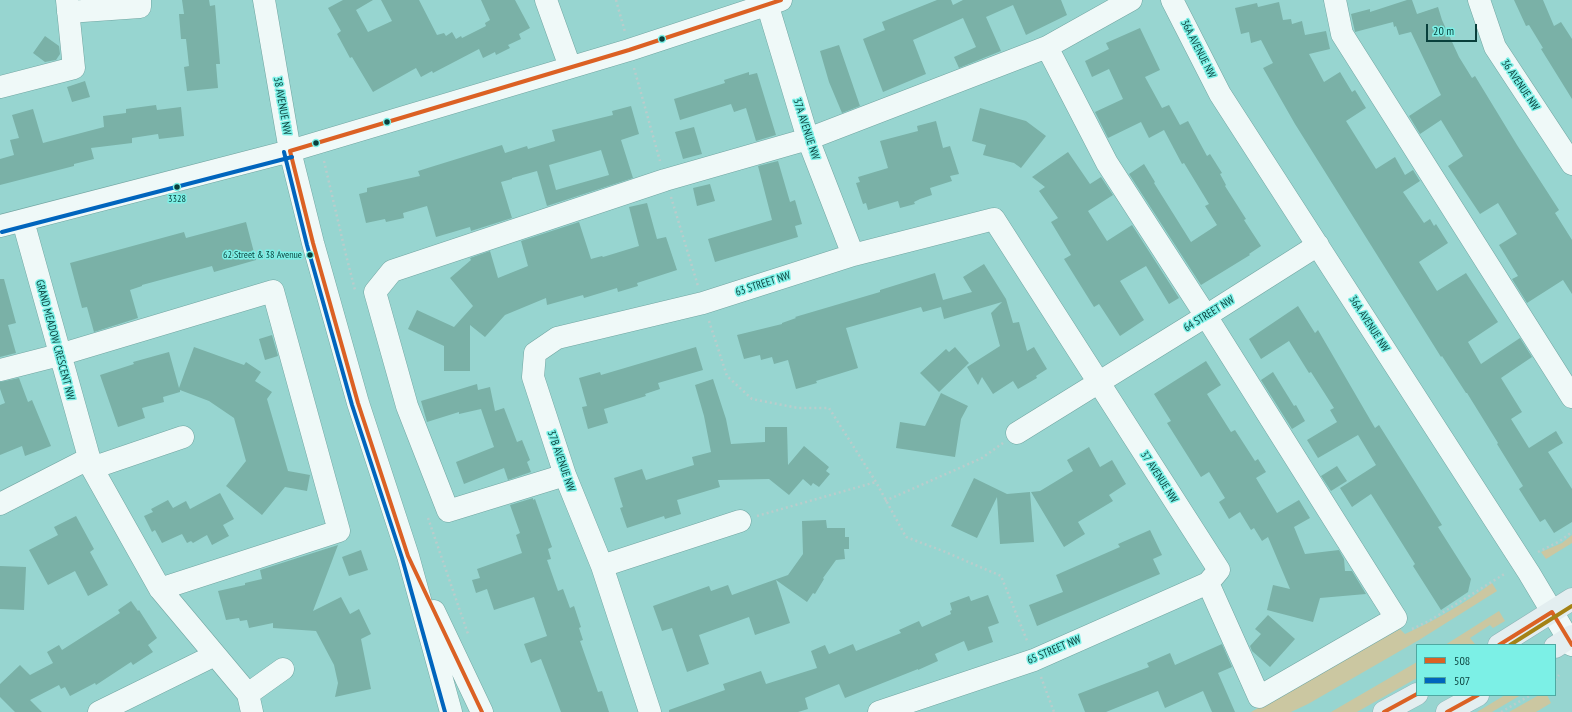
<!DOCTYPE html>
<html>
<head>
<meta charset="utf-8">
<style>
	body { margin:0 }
	#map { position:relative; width:1572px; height:712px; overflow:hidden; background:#97d5d0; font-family:"PT Sans Narrow",sans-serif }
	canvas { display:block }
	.legend { position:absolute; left:1416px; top:644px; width:140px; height:52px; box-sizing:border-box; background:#7cf0e6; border:1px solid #4ea9a2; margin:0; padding:5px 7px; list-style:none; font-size:12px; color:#093f3b }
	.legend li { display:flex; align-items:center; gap:8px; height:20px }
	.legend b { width:20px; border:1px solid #4ea9a2 }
	.scale { position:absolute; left:1426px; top:24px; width:51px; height:18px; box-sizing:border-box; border:2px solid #093f3b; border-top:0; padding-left:5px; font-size:12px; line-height:14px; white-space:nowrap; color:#093f3b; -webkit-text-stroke:3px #7cf0e6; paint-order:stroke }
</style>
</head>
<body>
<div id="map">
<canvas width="1572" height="712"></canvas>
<ul class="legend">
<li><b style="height:5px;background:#db6124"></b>508</li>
<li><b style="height:5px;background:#0065bd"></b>507</li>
</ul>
<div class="scale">20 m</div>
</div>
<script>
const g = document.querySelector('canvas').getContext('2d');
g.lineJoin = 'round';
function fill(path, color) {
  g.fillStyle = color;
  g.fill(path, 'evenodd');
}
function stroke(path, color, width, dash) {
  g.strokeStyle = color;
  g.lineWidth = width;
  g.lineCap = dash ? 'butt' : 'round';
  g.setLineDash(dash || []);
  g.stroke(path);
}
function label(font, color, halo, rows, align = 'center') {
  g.font = font + ' "PT Sans Narrow",sans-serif';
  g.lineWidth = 3;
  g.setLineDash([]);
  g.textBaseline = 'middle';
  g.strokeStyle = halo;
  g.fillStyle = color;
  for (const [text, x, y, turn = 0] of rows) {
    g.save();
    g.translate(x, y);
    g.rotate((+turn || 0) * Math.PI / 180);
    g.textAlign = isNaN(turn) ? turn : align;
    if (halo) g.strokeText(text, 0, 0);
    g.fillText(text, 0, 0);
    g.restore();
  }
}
fill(new Path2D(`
	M1572,535V543L1546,559L1541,552L1562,543Z
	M1492,583L1497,591L1419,640L1308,704L1291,712H1251L1400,629L1405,634C1436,620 1465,603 1492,583Z
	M1499,611L1505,621L1493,628L1490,625L1470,638L1475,644L1445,645Z
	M1417,662V678L1357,712H1331Z
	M1505,695H1521L1492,712H1477Z
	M1539,695H1547L1551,703L1536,712H1509Z`), '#cbc7a1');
fill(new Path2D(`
	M182,0H209L210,6L215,5L220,64H216L218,88L187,91L184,67L189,66L186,39H181L179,14H184Z
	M343,0H373L356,10L368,32L392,21L381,0H419L437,35L444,33L446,36L452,32L456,39L461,36L462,38L486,26L485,23L490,20L481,0H515L530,28L519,34L521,39L508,45L510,48L496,55L495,52L483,58L479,49L433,73L432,71L421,77L416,68L373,92L352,57L350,58L337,34L341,31L328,8Z
	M937,0H951L953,5L963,0H1061L1067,15L1026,35L1013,5L986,17L1001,51L959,68L954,57L976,47L963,18L913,40L926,74L883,92L863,39L885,30L882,22Z
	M1407,0H1412L1417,14L1438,7L1442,20L1459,57L1472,78L1475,76L1517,145L1559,210L1555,213L1572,240V294L1563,280L1527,303L1512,279L1518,276L1499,245L1517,234L1498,203L1480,214L1448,166L1463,156L1441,120L1420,134L1409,116L1441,95L1411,32L1399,35L1396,26L1394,27L1393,22L1355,32L1351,14L1370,9V12Z
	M1514,0H1543L1554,26L1561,22L1572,39V99L1541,49L1543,48L1529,25L1526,26Z
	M1279,2L1283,20L1291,19L1292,24L1302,21L1305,35L1326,31L1330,49L1309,54L1324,82L1340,72L1352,92L1355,90L1366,108L1346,121L1376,169L1395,157L1405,175L1413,170L1420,181L1403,192L1424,223L1430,219L1434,226L1436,224L1448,243L1419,262L1437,291L1466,273L1498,322L1468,342L1481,364L1520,338L1532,357L1501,378L1522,412L1511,419L1529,448L1556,431L1563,443L1548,452L1572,489V522L1554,533L1545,519L1540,522L1519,489L1523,486L1497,444L1498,443L1467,393H1466L1442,356L1441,357L1295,124L1263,68L1273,63L1261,40L1251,43L1249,32L1241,34L1235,8L1257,3L1258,7Z
	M1140,28L1160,70L1145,77L1162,108L1169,105L1180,125L1188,121L1207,156L1210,154L1222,173L1220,174L1226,185L1225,186L1246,219L1244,220L1261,246L1249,254L1250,255L1201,285L1129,174L1144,164L1155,182L1154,183L1191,242L1217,225L1205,206L1209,204L1184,163L1182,164L1164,130L1149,138L1141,122L1108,138L1095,112L1123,99L1109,69L1092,77L1085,61L1109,49L1106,43Z
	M45,36L59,46L60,54L56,60L45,62L33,53Z
	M839,45L860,106L842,113L829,82L820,51Z
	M749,72V75L757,73L776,135L756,141L746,108L734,112L731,104L680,120L674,99L725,83L724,80Z
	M85,81L90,97L72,102L67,87Z
	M156,105L157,110L181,107L184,136L159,139L158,134L132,138V143L91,148L94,159L74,164V166L0,185V159L14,155L10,140L19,138L12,115L33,109L43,143L104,127L103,116L126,113V109Z
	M631,106L639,134L621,140L633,178L547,206L537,171L512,178V179L501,182L512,218L471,231L470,227L436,237L427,206L403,213L404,218L386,222L385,219L366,223L359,194L367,192V188L420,176L418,171L502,145L505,153L527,146L528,149L555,141L552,130L613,115L612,111ZM601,150L609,175L556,190L549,165Z
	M980,108L1026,121L1046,136L1021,168L1014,163L983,155L986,145L972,141Z
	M936,121L943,148L950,146L959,174L950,176L952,181L930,188L932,195L920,199L914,202L915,204L900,208L898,201L868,210L866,203L863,204L856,183L860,182L858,177L888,168L880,141L918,131L917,126Z
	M694,127L702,154L683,159L675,132Z
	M1068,152L1090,184L1101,177L1113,195L1088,211L1107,241L1132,225L1179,298L1169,304L1146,266L1120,281L1144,320L1120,336L1099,304L1094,307L1064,259L1071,255L1051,222L1058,218L1039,191L1045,187L1032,177Z
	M778,161L790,202L795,200L802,224L795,226L798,237L715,262L708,239L772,220L758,166Z
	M710,184L715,201L697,206L693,188Z
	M647,203L657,239L666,237L677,270L637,283L638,286L618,292L617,288L584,298L583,295L547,305L546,298L505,315L485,337L470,325V371H444V346L408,329L417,310L454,327L473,306L450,278L471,260L470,258L490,251L498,278L528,266L521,241L579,222L591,259L602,256L603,257L639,246L629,207Z
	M246,222L256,260L214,272L212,266L142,285V286L130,290L138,318L94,332L87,307L82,308L70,263L184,232L186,238Z
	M984,264L1006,299L1013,323L1019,322L1027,351L1034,347L1047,369L1036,376L1037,378L1018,389L1013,381L993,394L982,377L978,385L967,367L1000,346L991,313L1002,302L944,319L941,307L923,312L921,307L846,328L858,368L816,381L817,383L796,389L788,360L774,364L772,357L761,360L760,355L744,359L737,335L782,324V323L796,318L795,317L880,292V290L935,273L943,300L972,292L963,277Z
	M0,279H4L16,323L8,325L16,353L0,357Z
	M1298,306L1315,333L1318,330L1375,428L1379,425L1415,482L1442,525L1438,527L1471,579L1468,592L1441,610L1413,566L1415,564L1371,494L1352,507L1340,488L1376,465L1358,435L1318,458L1307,440L1337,422L1330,410L1334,408L1311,372L1309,373L1289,341L1261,359L1249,339Z
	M272,335L278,356L265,360L259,339Z
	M194,347L244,365L246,362L261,372L255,381L272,392L267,399L288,471L310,475L307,491L285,487L262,515L226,486L246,461L234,418L209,401L180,390V392L163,397L164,402L142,408L145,418L118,427L100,375L134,364L133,362L169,352L179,388Z
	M696,347L703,370L658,383L660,389L645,394L646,396L604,409L608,423L588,429L582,407L587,406L579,378L600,372L601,375Z
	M955,347L969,363L939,392L920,373L946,349L949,352Z
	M1206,361L1221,385L1207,394L1231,432L1235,430L1255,461L1258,459L1266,472L1256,478L1277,513L1299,500L1310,518L1294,527L1305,554L1339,550L1344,559L1345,571H1352L1366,594L1320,598L1313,622L1267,610L1273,585L1290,589L1268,537L1262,541L1254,528L1251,530L1240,512L1229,519L1219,502L1225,498L1209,472L1201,477L1167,423L1171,421L1154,394Z
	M1273,372L1294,406L1296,405L1305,421L1292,429L1261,380Z
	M19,378L28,402L32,400L51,446L25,456L22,446L0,455V405L5,403L0,389V382Z
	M713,379L726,419L731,444L765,442V427H787L788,465L804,446L829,467L826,471L830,474L819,487L813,483L811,486L803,479L789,495L769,479L718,480L720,487L677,500L681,514L665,519L664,516L627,528L620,508L623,507L614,478L642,469L646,480L694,465L692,457L711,452L704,416L695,385Z
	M477,384L478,390L490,387L495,411L504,408L517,442L522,440L530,460L527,462L531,472L508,480L504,468L464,484L456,462L494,447L481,409L459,414V412L427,422L421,401Z
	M941,393L968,406L961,419L955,457L896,448L900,422L925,426Z
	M1089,447L1100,467L1112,460L1126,484L1109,495L1113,501L1078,522L1085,534L1064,547L1031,492L1040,491L1073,471L1067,460Z
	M1337,466L1347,481L1331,491L1321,476Z
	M974,478L1007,494L1030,492L1034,542L1000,544L997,497L977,538L951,526Z
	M220,493L234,519L223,525L229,536L212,545L207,535L193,543L191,541L187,543L182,534L162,543L155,530L152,532L144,516L153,512L151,509L168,500L173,508L186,501L190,509Z
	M533,498V500L535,499L552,547L548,549L551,559L547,560L558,591L563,589L570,608L574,606L581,627L579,628L583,640L580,641L598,692L602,691L609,712H561L541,659L531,663L524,644L547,636L534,597L494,610L487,589L476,593L472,580L480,578L477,569L522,553L516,535L520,533L510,505Z
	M76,516L94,549L90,552L108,585L88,596L75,571L48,585L29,550L58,535L54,527Z
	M826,520L827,528H845V537H849V549H844L845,559L836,560L823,578L824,579L815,594L813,593L807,602L776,580L790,623L755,635L749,617L699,635L709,664L687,672L672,628L662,631L653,606L709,586L711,591L728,585L732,595L788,575L803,554L802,521Z
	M1150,530L1162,555L1153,559L1160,574L1037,626L1029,605L1063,592L1056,575L1120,547L1118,544Z
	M338,545L313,611L341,597L350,614L359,609L371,634L361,639L371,689L335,697L338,683L334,665L316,631L273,628V623L249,628L247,620L240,621L239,618L226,620L218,591L245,585V583L262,579L260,570Z
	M361,550L368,570L349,576L342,557Z
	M0,566L26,567L24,610L0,609Z
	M988,595L999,623L988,627L993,642L968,651L964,641L935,654L938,661L918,670V669L845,698L839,684L805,698L808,709L798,712H669V710L725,690L723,684L761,671L766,684L817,668L811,651L825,645L829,654L853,644L856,651L901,633L899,630L919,621L922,627L951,614L950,611L952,610L950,603L969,596L971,601Z
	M131,601L138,611L139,610L157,638L148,645L153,652L133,665L131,662L96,685L95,683L70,696L65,687L61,689L59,685L30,700L42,712H15L0,697V684L20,665L30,675L53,663L47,652L59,645L62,650L120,613L118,610Z
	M1268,615L1295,639L1270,667L1252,651L1250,646L1261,634L1255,629Z
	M1222,644L1232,667L1218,673L1235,712H1212L1203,691L1165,708L1158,691L1106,712H1085L1078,694L1149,667L1147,663L1170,653L1175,665Z`), '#7ab1a7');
const minor = new Path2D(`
	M264,0L290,151L313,243L358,403L408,556L451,712
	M546,0L570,67
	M766,0L808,139L853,255
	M1172,0L1220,94L1529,573L1572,645
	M1335,0L1342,34L1572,397
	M1479,0L1495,47L1572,164
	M68,12L140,7V0
	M1047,47L1107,163L1206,316L1396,618L1259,697L1208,583
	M0,87L74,68L67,0
	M23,221L92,468L160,589L248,694L252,712
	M0,226L290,151L629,50L781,0
	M0,370L59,355L273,291L339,531L160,589
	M1017,433L1206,316L1318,245
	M92,468L183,437
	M565,475L448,511L407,406L375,292L392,271L665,180L808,139L1047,47L1131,0
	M0,504L88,459
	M602,566L740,521
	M434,611L482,712
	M248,694L283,669
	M99,712L215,655
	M650,712L602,566L565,475L533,377L535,353L557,338L703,303L853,255L994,219L1219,570L1208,583L1034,660L879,712`);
const major = new Path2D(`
	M1499,645L1572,599
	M1555,647L1572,636
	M1384,712L1417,694
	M1447,712L1478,695`);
stroke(minor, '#70a5a1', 23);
stroke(major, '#8db2b5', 23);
stroke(new Path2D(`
	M616,0L625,32
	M634,68L660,161
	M324,161L346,255L355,290
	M671,197L698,286
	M709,321L727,376L752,399L798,408H829L876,482L906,537L943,551L1001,576L1028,643
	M885,501L982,458L1003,443
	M757,516L876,482
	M428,518L468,634
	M1538,552L1560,541L1572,532
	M1412,629L1429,621L1506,573
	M1041,677L1054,712
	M1555,680L1559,675
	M1501,712L1531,695`), '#bacdcc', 2.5, [2, 3]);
stroke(minor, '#eff9f8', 22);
stroke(major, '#e3eef0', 22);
stroke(new Path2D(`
	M290,151L313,243L358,403L408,556L482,712
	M290,151L629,50L781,0
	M1499,645L1552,612L1572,645
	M1384,712L1417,694
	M1447,712L1478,695`), '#db6124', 4);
stroke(new Path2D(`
	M284,152L307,245L352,405L402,558L445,712
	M2,232L292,157`), '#0065bd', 4);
stroke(new Path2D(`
	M1510,645L1572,606`), '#a48215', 4);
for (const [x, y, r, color] of [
	[662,39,3.5,"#093f3b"],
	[387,122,3.5,"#093f3b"],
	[316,143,3.5,"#093f3b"],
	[177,187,3.5,"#093f3b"],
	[310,255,3.5,"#093f3b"]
]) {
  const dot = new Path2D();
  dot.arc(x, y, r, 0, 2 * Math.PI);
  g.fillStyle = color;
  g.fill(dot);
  stroke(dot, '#7cf0e6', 1.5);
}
label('10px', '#093f3b', '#7cf0e6', [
	["3328",177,199],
	["62 Street & 38 Avenue",302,255,"right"]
]);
label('11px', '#093f3b', '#7cf0e6', [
	["36A AVENUE NW",1198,49,63],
	["36 AVENUE NW",1520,85,56],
	["38 AVENUE NW",282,106,80],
	["37A AVENUE NW",806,129,72],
	["63 STREET NW",763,284,-18],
	["64 STREET NW",1209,314,-32],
	["36A AVENUE NW",1369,324,57],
	["GRAND MEADOW CRESCENT NW",55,340,75],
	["37B AVENUE NW",561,461,71],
	["37 AVENUE NW",1159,477,57],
	["65 STREET NW",1054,650,-23]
]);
</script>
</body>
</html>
